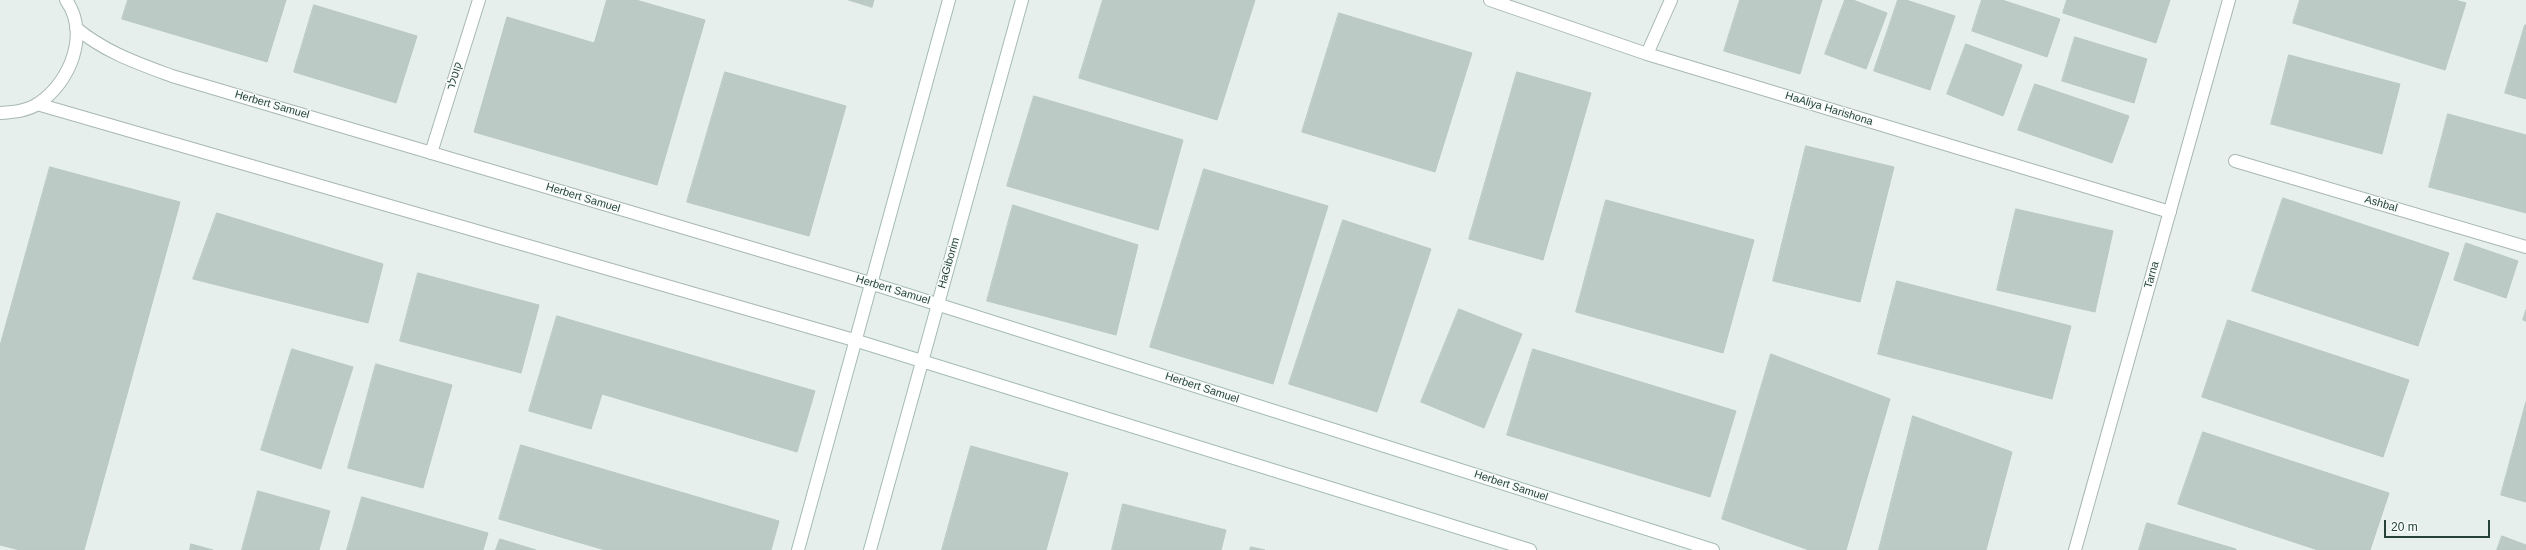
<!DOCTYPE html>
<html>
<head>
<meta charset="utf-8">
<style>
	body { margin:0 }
	#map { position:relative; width:2526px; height:550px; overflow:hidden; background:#e6efeb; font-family:Helvetica,sans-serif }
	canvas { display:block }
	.scale { position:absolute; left:2384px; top:520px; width:106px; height:18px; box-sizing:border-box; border:2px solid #24423a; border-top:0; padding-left:5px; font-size:12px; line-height:14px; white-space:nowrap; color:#24423a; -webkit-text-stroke:3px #f7fbf9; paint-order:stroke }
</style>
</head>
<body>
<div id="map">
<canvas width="2526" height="550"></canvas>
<div class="scale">20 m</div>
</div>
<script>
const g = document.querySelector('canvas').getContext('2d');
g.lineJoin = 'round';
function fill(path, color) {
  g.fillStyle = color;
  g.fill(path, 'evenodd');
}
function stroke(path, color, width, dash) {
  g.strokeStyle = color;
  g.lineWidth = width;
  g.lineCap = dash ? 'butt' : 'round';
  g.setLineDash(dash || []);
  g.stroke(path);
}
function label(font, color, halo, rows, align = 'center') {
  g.font = font + ' Helvetica,Heebo,sans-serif';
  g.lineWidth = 3;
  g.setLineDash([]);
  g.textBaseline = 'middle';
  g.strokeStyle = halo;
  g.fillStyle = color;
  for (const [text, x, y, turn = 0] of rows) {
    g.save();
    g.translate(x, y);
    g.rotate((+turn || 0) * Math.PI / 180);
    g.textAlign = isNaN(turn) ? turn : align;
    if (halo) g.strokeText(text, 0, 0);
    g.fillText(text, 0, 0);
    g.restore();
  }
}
const building = new Path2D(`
	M128,0H286L267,62L122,19Z
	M607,0H636L705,20L657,185L474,132L507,17L594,43Z
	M849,0H874L872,7Z
	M1103,0H1255L1217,120L1079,78Z
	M1740,0H1822L1800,74L1724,51Z
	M1845,0H1853L1887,13L1866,69L1825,54Z
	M1898,0H1906L1955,16L1930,90L1874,71Z
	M1982,0H2002L2060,19L2047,57L1972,31Z
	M2067,0H2170L2156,43L2063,13Z
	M2300,0H2455L2466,3L2445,70L2293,23Z
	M314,5L417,36L396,103L294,72Z
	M1339,13L1472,53L1435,172L1302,132Z
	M2525,25H2526V99L2505,93Z
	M2075,37L2147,59L2134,103L2062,81Z
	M1966,44L2022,65L2003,116L1947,94Z
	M2289,55L2400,84L2382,154L2271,124Z
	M725,72L846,106L809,236L687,202Z
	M1517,72L1591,93L1543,260L1469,239Z
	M2035,84L2129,116L2112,163L2018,130Z
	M1034,96L1183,140L1158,230L1007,186Z
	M2448,114L2526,135V213L2429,187Z
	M1806,146L1894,167L1860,302L1773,281Z
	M50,167L180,202L84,550H20L0,545V346Z
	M1204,169L1328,206L1273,384L1150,347Z
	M2283,198L2449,253L2418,346L2252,291Z
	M1606,200L1754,240L1723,353L1576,312Z
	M1013,205L1138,245L1116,335L987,301Z
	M2016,209L2113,231L2095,312L1997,290Z
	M217,213L383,264L368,323L193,279Z
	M1343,220L1431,249L1377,412L1289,384Z
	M2466,243L2518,261L2506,298L2454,280Z
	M418,273L539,305L521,373L400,341Z
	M1897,281L2071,326L2052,399L1878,354Z
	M1459,309L1522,334L1484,428L1421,402Z
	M2526,310V321L2523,320Z
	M557,316L815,391L797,452L602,394L591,429L529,411Z
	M2228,320L2409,380L2383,457L2202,397Z
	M292,349L353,367L321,469L261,450Z
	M1533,349L1736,411L1710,497L1507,435Z
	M1771,354L1890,399L1846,550H1809L1722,519Z
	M376,364L452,385L423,488L348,468Z
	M2526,402V502L2501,495Z
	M1913,416L2012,452L1986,550H1879Z
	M2203,432L2389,493L2370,550H2318L2178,504Z
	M521,445L779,521L771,550H605L499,519Z
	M971,446L1068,473L1046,550H942Z
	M258,491L330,511L319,550H242Z
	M362,497L488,533L483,550H347Z
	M1123,504L1226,530L1221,550H1112Z
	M2147,523L2236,549V550H2139Z
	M2502,536L2526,545V550H2497Z
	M500,539L536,550H496Z
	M191,544L213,550H190Z
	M1251,547L1265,550H1250Z`);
fill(building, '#bbcac4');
stroke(building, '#b8c9c2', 1);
const lane = new Path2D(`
	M431,153L479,0`);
const street = new Path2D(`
	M1490,0L1647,54L2170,212
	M76,28C105,52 137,63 172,76L870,283
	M1647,54L1671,0
	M37,104L854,340
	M0,113C13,112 28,111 39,103C70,82 90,34 66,0
	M2235,161L2526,247
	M2075,550L2229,0`);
const secondary = new Path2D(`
	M870,283L1713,550
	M854,340L1530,550
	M798,550L949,0
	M870,550L1022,0`);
stroke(lane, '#a8b8b2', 14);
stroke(street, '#a8b8b2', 14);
stroke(secondary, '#a4bbb3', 14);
stroke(lane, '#fff', 12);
stroke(street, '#fff', 12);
stroke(secondary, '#fff', 12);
label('11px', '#24423a', '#f7fbf9', [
	["קוטלר",455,76,-73],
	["Herbert Samuel",272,105,16],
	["HaAliya Harishona",1829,109,17],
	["Herbert Samuel",583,198,17],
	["Ashbal",2381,204,16],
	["HaGiborim",949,263,-74],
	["Tarna",2152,275,-74],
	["Herbert Samuel",893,290,17],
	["Herbert Samuel",1202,388,18],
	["Herbert Samuel",1511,486,18]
]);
</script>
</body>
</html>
